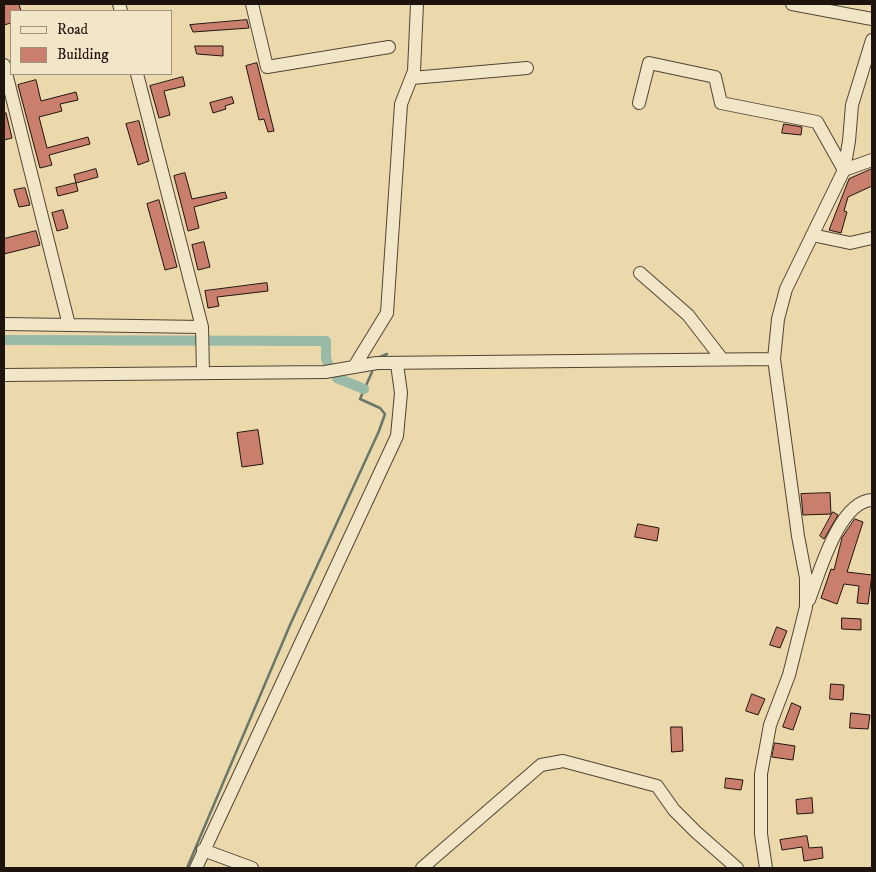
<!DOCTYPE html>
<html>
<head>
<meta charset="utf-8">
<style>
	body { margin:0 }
	#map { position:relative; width:876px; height:872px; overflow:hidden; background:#ebd8ab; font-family:"IM FELL DW Pica",serif }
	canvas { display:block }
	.frame { position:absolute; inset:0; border:5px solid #1f130e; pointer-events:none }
	.legend { position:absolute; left:10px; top:10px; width:162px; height:65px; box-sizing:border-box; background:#f2e6c8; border:1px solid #9e927e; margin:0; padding:6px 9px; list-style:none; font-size:15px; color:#1f130e }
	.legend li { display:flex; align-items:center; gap:10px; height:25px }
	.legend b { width:25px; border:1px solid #9e927e }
</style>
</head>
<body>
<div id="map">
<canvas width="876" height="872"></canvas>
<div class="frame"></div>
<ul class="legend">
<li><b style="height:6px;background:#f2e6c8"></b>Road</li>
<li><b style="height:14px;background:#ca7f6d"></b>Building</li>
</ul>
</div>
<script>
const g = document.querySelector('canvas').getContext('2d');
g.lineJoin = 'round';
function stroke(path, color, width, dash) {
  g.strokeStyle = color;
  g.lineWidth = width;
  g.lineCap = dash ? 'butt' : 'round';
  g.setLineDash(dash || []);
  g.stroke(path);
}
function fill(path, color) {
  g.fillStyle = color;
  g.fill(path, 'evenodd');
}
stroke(new Path2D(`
	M380,357L387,354
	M187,868L290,625L379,431L385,414L380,408L360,399L372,372`), '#687769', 2.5);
stroke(new Path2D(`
	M4,340L326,341V359L328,363
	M337,378L364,389`), '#99baa6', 10);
const building = new Path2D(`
	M4,4H19L21,11H11V23L4,25Z
	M247,20L249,28L193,32L190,25Z
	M195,46H223V56L197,54Z
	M257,63L274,131L268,132L264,119L259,120L246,66Z
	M183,77L185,86L164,91L170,115L159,118L150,86Z
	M36,80L41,101L76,92L78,100L60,104L62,111L39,117L47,148L88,137L90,144L49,155L52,165L40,168L18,85Z
	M232,97L234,103L225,106L226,109L213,113L210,103Z
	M6,113L12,138L4,140V114Z
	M139,121L149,161L138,165L126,124Z
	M784,124L802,127L801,135L782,133Z
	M96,169L98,177L76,183L74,175Z
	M872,169V186L848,197L844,211L847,212L841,233L829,230L849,179Z
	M185,173L192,199L225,192L227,198L194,207L199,228L188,231L174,176Z
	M76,183L78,191L58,196L56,188Z
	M25,188L30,205L19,207L14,190Z
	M159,200L177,267L165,270L147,204Z
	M63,210L68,228L57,231L52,213Z
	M36,231L40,245L4,254V239Z
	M204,242L210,267L198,270L192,245Z
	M267,283L268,291L217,297L219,306L208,308L205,291Z
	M258,430L263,464L242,467L237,433Z
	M830,493L831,514L803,515L801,494Z
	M833,512L838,515L824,539L820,536Z
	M855,519L863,522L847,572L872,575L868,604L857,603L859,586L844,584L837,604L821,598L831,569L834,570L842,538Z
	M638,524L659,528L657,541L635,537Z
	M842,618L861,619V630L842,629Z
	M777,627L787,631L780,648L770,645Z
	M831,684L844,685L843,700L830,699Z
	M752,694L765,699L758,715L746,711Z
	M792,703L801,707L793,730L783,727Z
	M851,713L870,715L868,729L850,728Z
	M671,727H682L683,751L672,752Z
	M775,743L795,746L793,760L772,757Z
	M726,778L743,780L741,790L725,788Z
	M812,798L813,813L797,814L796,800Z
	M807,836L809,848L822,847L823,858L804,861L802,847L782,850L780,840Z`);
fill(building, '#ca7f6d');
stroke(building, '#1f130e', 1);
const minor = new Path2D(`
	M119,4L121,11
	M252,4L267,67L389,47
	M792,4L872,19
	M4,65L69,325
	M137,74L202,327L203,373
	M412,78L527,68
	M639,103L649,63L715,77L721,103L817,122L844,170L872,160
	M812,235L850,243L872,238
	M640,273L688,315L722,359
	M4,324L202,327
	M354,367L387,313L401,104L414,71L417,4
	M4,375L325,372L377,363L774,359
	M809,600C819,574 839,501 872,500
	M203,850L252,868
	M196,868L397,436L401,393L397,364
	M422,868L541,765L563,761L657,786L674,810L696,832L737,868
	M766,868L761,834V774L770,725L789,675L806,607V578L798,536L774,359L778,319L786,289L844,170L849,141L852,105L872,40`);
stroke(minor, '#524435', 14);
stroke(minor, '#f2e6c8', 12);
</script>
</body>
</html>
